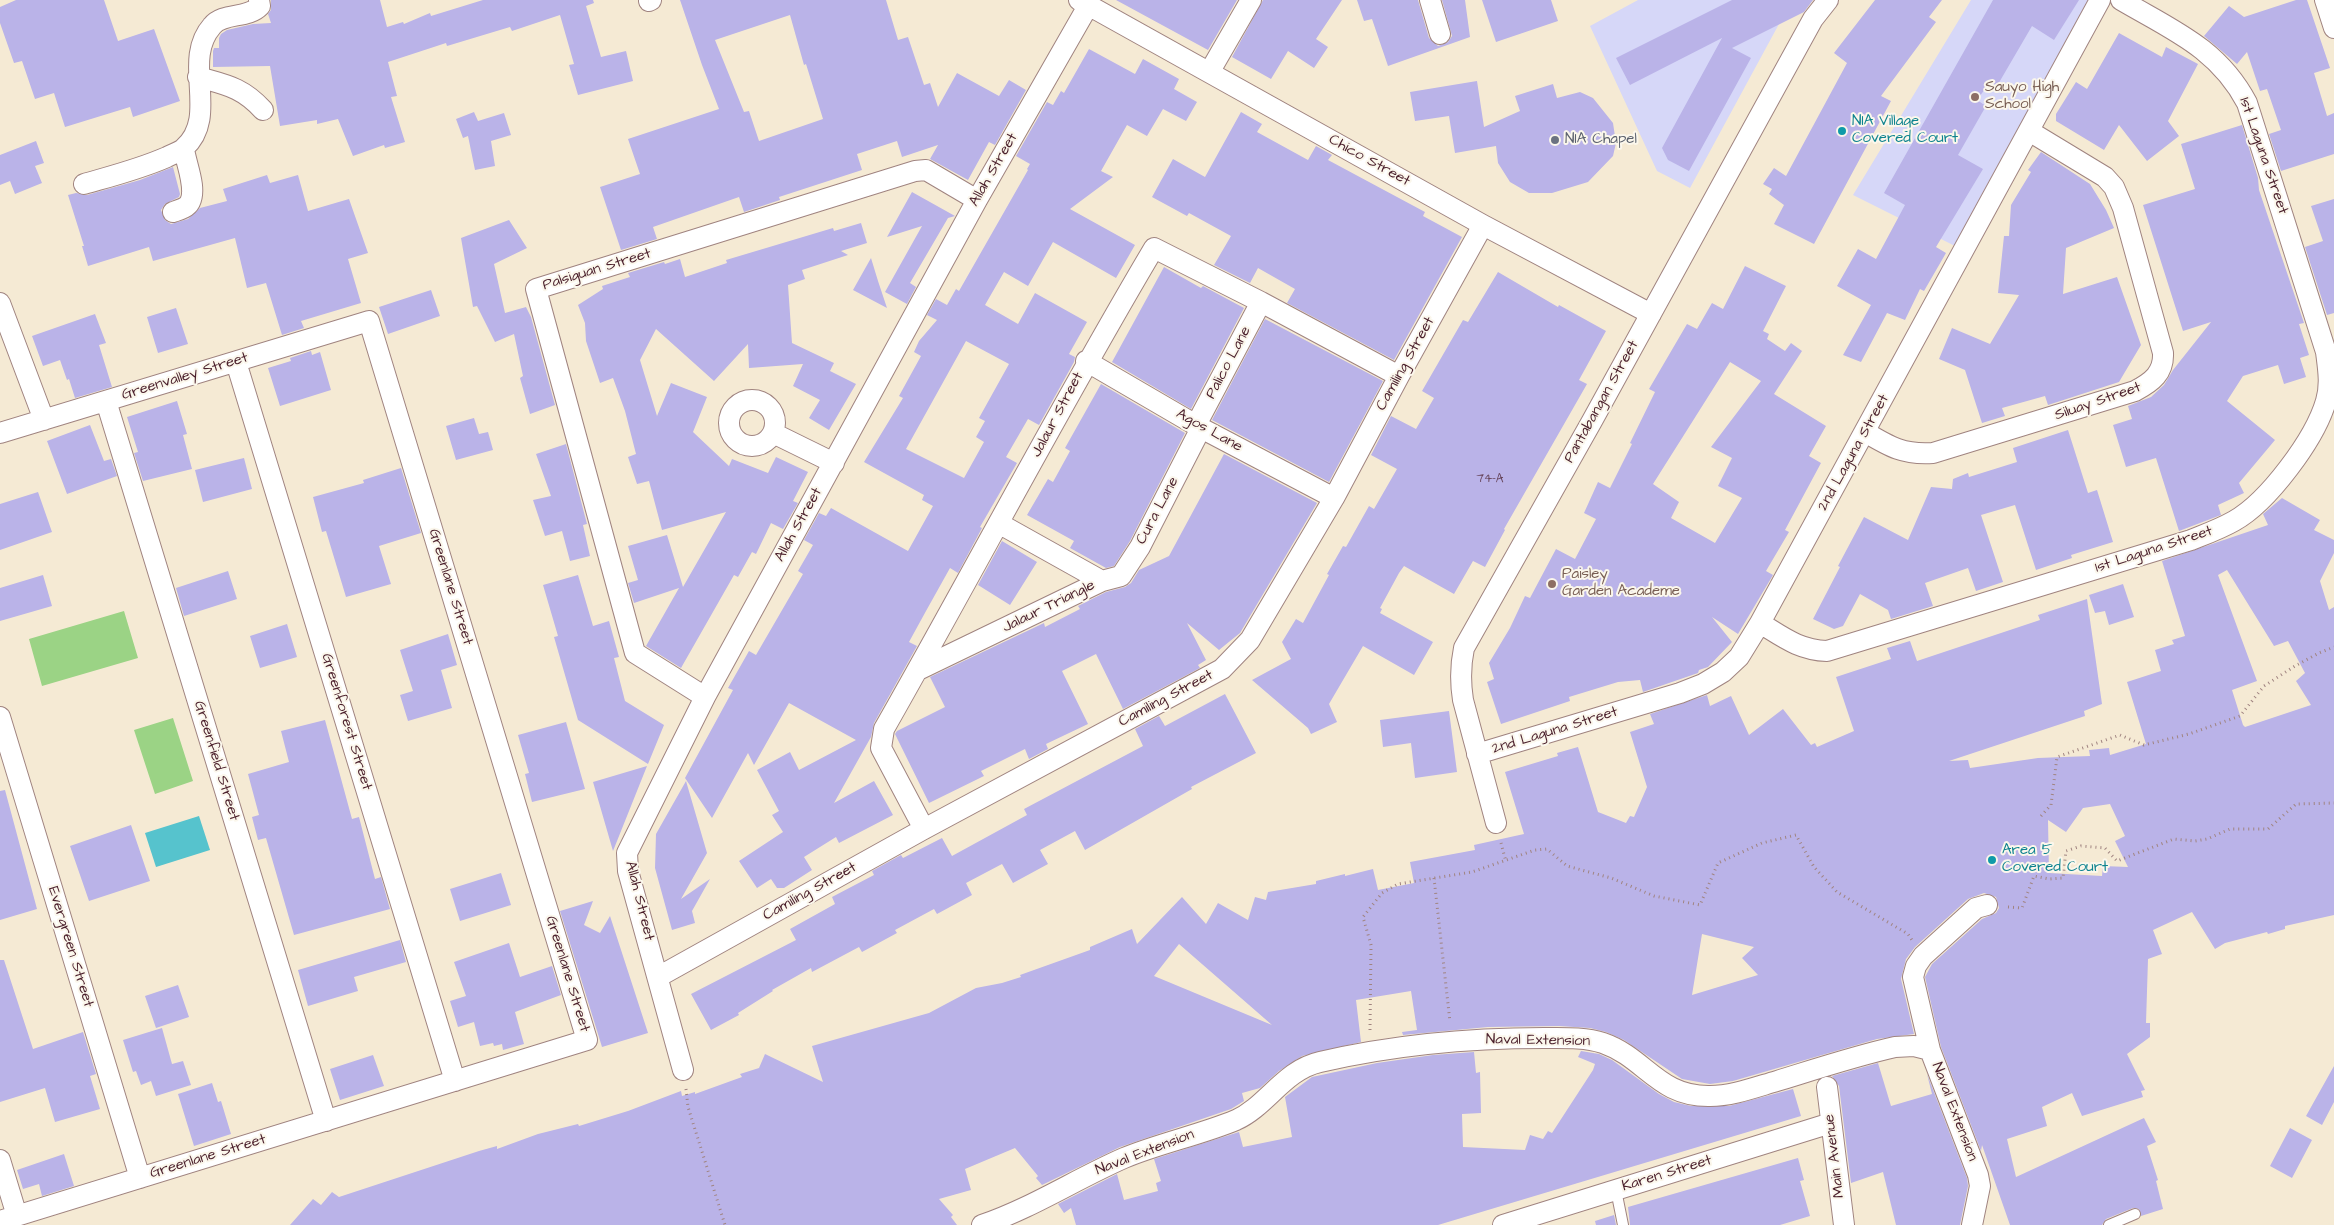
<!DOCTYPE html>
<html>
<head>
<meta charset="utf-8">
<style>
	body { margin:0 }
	canvas { display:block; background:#f5ead4 }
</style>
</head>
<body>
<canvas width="2334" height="1225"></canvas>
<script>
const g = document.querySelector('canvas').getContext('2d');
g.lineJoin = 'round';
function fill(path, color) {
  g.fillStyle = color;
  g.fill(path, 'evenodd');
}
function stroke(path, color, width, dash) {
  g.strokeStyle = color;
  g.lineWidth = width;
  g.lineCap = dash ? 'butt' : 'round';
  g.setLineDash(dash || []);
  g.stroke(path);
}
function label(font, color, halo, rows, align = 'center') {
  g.font = font + ' "Architects Daughter",sans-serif';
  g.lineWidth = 4;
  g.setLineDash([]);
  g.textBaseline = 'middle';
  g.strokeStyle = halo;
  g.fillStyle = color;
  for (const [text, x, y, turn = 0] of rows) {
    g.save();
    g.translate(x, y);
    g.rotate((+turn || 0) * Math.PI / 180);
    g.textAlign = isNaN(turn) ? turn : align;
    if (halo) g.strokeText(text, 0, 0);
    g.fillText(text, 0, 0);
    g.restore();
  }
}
fill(new Path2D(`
	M1638,0H1792L1690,188L1657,171L1590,26Z
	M1971,0H2094L1955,246L1853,195Z`), '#d6d7f8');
fill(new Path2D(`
	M124,611L138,658L42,686L29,639Z
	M173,718L193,781L155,794L134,730Z`), '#9bd385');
fill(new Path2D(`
	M199,816L210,850L156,867L145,833Z`), '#56c3cd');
fill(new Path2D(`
	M16,0H104L118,41L154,29L180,101L133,117L130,107L65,127L54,93L35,99L22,61L14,63L0,23V7Z
	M271,0H380L387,27L403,22L404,24L430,13L431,16L483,0H593L594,3L586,6L601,57L626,51L633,81L578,95L569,65L574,64L560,15L512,31L510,27L447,46L446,43L388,62L397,96L391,97L405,142L385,148L384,145L353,156L338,119L317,124V120L280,126L270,66L213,67V51L214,48H219V38L221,34L227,30L253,24L271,23L268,14L271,10Z
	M680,0H886L898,40L908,37L924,85L930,83L938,107L957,73L999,96L1009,80L1026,90L995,145L989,142L968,180L930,159L938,145L902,157L897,141L857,154L862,170L779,197L780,200L744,212L739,197L653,227L657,239L621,250L600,187L640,174L628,139L719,109L702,65ZM790,15L804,65L806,64L823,119L759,141L749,111L744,112L715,40Z
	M1116,0H1237L1208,50Z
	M1263,0H1342L1316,39L1328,47L1314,68L1288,51L1271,79L1232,57Z
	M1357,0H1418L1429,38L1438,46L1448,42L1452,36L1442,0H1465L1470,37L1388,66L1372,19L1364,21Z
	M1482,0H1551L1558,21L1496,42Z
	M1732,0H1813L1804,12L1732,48L1751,58L1689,171L1668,160L1662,148L1722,38L1630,85L1616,58Z
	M1875,0H1942L1929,17L1936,22L1881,96L1891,101L1814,244L1774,224L1784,205L1769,194L1772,189L1763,184L1774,168L1786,176L1847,63L1834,53Z
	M1993,0H2079L2054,40L2032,26L1997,86L1990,82L1977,100L1986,106L1958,155L1983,169L1936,247L1946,253L1924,291L1920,289L1905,320L1887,313L1861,362L1843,355L1871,305L1837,286L1858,249L1876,259L1905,205L1884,193Z
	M2296,0H2307L2330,68L2314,73L2327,116L2334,113V154L2281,171L2269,134L2281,130L2267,89L2260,91L2247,52L2237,64L2204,36L2229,6L2244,17Z
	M2119,33L2162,57L2166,47L2198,64L2168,121L2179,136L2147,161L2119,125L2104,150L2056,121V114L2076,82L2087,89Z
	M1089,49L1135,74L1143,59L1179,79L1174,89L1197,102L1186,121L1163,109L1147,136L1127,125L1101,171L1113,177L1070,209L1135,245L1116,278L1053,242L1028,286L1004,272L985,305L1018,324L1035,293L1087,322L1069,354L1075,357L1074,362L1039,425L1028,419L1006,457L1017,463L980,527L982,528L958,573L950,568L926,611L909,642L917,646L874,723L871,737L834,803L874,781L893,815L839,843L836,837L804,857L812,870L784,888H777L771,879L757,888L739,861L783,832L772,815L779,811L757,770L790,752L799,770L856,740L789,703L754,765L748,753L712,818L685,778L733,690L728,688L749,651L756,655L803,574L798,571L813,545L804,540L819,513L826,516L831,508L908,551L933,506L922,500L924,495L864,462L903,398L899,396L921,356L914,352L919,341L937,320L927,315L936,299L947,305L956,289L959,291L1028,170L1027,169L1030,164L1016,156L1047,102L1053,105L1061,91L1064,93ZM966,341L1009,364L979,418L985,421L976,437L984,442L964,478L906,449Z
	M1477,81L1484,127L1520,111L1515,96L1553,84L1557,98L1580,92L1593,98L1613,123L1616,143L1613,156L1588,182L1552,193H1529L1510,182L1498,163L1496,146L1455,153L1449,116L1415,121L1410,92Z
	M474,112L478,121L504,113L511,135L491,141L495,166L475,170L468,136L463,138L456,119Z
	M1241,112L1262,124L1257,132L1308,160L1316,146L1332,155L1328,160L1425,212L1423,216L1462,237L1394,360L1287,303L1295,289L1258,268L1250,283L1214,265L1231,236L1189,213L1187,216L1152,197L1173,159L1205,177Z
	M2242,125L2258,178L2259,190L2304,323L2299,324L2309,355L2300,358L2306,377L2284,384L2278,365L2243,376L2227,401L2275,440L2239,483L2244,493L2218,505L2221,515L2179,531L2156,458L2126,467L2113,425L2132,419L2128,406L2151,397L2164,385L2173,370L2211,322L2183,331L2143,205L2195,189L2181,144Z
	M36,141L44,163L35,166L42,183L15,194L10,181L0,185V155Z
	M2041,152L2090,184L2106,210L2114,228L2066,248L2063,294L2117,277L2141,345L2119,382L2048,405L2045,396L2002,408L2005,416L1982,423L1965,370L1939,359L1952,328L1990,344L2019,295L1998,293L2004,236H2009L2011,205L2031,172L2028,170Z
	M173,167L180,194L179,197L165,204L161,210L165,220L171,224L188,219L200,208L227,201L223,189L267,175L270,183L298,175L308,211L349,199L368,253L348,259L361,303L301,321L304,328L282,335L266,283L247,288L235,238L153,261L149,247L88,266L82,246H84L68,195L76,193L87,195L140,180Z
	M912,192L955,216L948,218L910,283L916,287L907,304L885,292L922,226L887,237Z
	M2334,199V313L2327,315L2305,247L2323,241L2311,206Z
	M509,220L527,248L494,264L505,313L526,307L531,317L555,405L530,414L520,378L523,376L514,334L495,342L477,306L473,307L461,238Z
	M861,223L867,243L841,251L848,255L802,270L805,279L788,285L792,343L834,363L830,371L856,384L829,430L809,418L820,400L793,386L803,364L749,368L748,344L714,381L656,329L640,360L657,416L671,383L707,397L693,432L729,466L732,459L768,473L776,457L808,472L793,501L798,503L783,529L771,523L756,554L752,552L738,577L734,575L681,668L646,646L679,588L634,603L628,583L638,580L628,546L667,535L683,587L726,512L662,530L649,481L637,484L628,457L636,454L625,411L613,378L600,383L586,341L585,323L578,305L603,289L602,286L630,277L628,273L664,262L665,264L680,259L685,277L727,263L726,260L833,228L834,231Z
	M871,258L878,281L887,308L853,290Z
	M1745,266L1786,286L1763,331L1769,334L1767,339L1785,351L1791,343L1802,351L1774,394L1826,426L1809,456L1821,463L1785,530L1789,532L1766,571L1773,575L1738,634L1712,617L1732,642L1708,667L1699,670L1698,673L1643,692L1640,680L1618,682L1569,697L1570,701L1501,724L1487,682L1494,679L1489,663L1510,628L1525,596L1530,598L1556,549L1575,559L1596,519L1584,513L1598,482L1610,488L1632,444L1630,443L1655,392L1649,389L1687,324L1697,329L1712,303L1723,309ZM1730,362L1761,381L1711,447L1732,458L1718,486L1742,498L1715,543L1671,518L1679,502L1653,484Z
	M1164,267L1201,288L1203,286L1244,308L1191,409L1112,362Z
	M1498,272L1558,307L1559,305L1606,331L1579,380L1587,384L1504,529L1505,530L1485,567L1473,561L1454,594L1404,566L1399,573L1380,608L1382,609L1380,613L1433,642L1414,675L1363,646L1329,704L1337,722L1311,734L1308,728L1252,680L1291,659L1282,642L1296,619L1303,623L1329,575L1327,574L1343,546L1346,547L1369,506L1374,509L1397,469L1371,455L1391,416L1416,429L1434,398L1422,391L1463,320L1468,322Z
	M431,290L440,316L388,334L379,307Z
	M176,308L188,344L158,353L147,317Z
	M95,314L106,343L99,345L112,387L75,398L69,379L67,380L60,360L43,366L32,336Z
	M1265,319L1383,381L1329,482L1212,420Z
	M311,351L312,355L320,352L331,390L280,406L268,368L291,361L290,358Z
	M1101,384L1185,433L1130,541L1114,566L1106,568L1070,548L1074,541L1027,515L1048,479L1053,482L1070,451L1065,448Z
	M177,401L187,434L183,435L192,469L143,481L134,453L138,452L127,417Z
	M474,418L479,434L488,432L493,450L456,460L446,426Z
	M90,425L104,461L111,459L117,476L67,494L47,441Z
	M2068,430L2088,493L2097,490L2113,542L2071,555L2072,558L2036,570L2015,505L1981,515L2003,582L1976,591L1968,568L1925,583L1933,606L1891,619L1888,610L1860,594L1843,626L1834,629L1813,619L1840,567L1838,566L1864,517L1908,540L1931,487L1952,489L1953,479L1968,473L1969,477L2017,462L2013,448Z
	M566,444L587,524L583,525L590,556L570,561L562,531L545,536L533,500L551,496L536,454Z
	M1224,454L1317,503L1240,633L1219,650L1187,623L1206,660L1198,665L1200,668L1123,709L1096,654L1062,671L1088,724L1046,744L1048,749L1029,759L1025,749L981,771L984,776L929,803L895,734L897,731L945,707L930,677L1044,623L1045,627L1080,609L1078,606L1106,592L1125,587L1131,583L1139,570L1169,556Z
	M244,458L252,489L203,502L195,470Z
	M401,468L421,533L379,546L391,584L346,597L326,531L322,532L313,497L364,483L363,480Z
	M38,492L52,532L0,550V504Z
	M2282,498L2320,520L2314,530L2334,540V553L2320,581L2329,610L2334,607V915L2285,926V929L2268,934L2267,932L2225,943L2215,949L2192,912L2153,930L2162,954L2148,959L2146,1023H2150V1037L2127,1054L2145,1090L2141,1091L2143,1097L2082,1116L2072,1093L2042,1107L2047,1126L2007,1139L2016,1177L2144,1118L2156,1142L2147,1146L2158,1180L2156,1181L2163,1209L2141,1216L2139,1209L2133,1208L2106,1219L2102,1225H2010L1982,1145L1981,1151L1941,1047L1925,977L1932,964L1982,919L1996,913L1999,908L1996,897L1984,893L1968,899L1915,947L1906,959L1901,979L1914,1034L1877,1039L1733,1081L1710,1084L1682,1079L1624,1040L1606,1032L1590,1028L1559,1026L1488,1027L1403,1035L1402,1032L1417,1030L1411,991L1356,1000L1361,1042L1302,1056L1279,1071L1260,1088L1242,1093L1244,1101L1231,1109L1120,1147L1042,1185L1036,1178L1038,1176L1015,1148L965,1169L971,1190L939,1199L953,1215L951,1217L957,1225H290L313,1199L321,1205L332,1192L339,1197L479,1151L497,1146V1149L538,1134L578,1124L579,1126L628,1111L681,1091L682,1096L695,1092V1094L742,1077L740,1074L759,1068L765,1054L823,1082L812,1046L929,1013L976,988L1002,983L1021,977L1020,975L1090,950V947L1132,929L1137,944L1182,897L1206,924L1218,903L1248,920L1255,897L1266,900L1268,892L1316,884V881L1345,874V876L1373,869L1378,890L1414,883L1410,862L1475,850L1474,845L1524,834L1505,772L1558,756L1557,753L1578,747L1598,812L1626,823L1630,816L1634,817L1647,787L1630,732L1654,724L1650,714L1707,695L1710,706L1731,696L1749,735L1783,709L1811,745L1815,743L1817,747L1854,731L1836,677L1891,659L1887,648L1910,641L1917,661L2040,620L2038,615L2087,599L2102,704L2084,711L2085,716L1949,761L1968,760L1970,768L2038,758L2090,756L2089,750L2109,748L2110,755L2146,744L2127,682L2161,671L2155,650L2174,644L2172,640L2185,636L2162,561L2268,525L2263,514ZM2227,570L2274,646L2288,641L2305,673L2296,681L2311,705L2245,727L2243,725L2232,690L2257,681L2218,575ZM2110,804L2125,836L2115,841L2128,867L2103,866L2102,876L2049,873L2048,820L2066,832L2083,808ZM1702,934L1754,947L1742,958L1758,975L1692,995ZM1179,944L1272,1025L1154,976Z
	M1002,541L1037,562L1010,605L978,585Z
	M228,571L237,599L184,616L176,588Z
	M43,575L52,606L0,621V588Z
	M578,575L593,626L609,621L619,657L614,658L625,701L664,725L648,764L578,720L554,637L558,636L543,585Z
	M2123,584L2134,617L2109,625L2105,611L2095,613L2089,595Z
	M287,624L297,657L260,668L250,636Z
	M448,634L457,665L441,670L452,708L408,721L400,695L413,691L400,650Z
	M1225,694L1256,753L1191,787L1192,789L1085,850L1075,831L1040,850L1048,864L1013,883L1002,864L966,883L972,895L937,914L934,909L895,930L897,933L862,952L859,947L812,972L811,968L772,990L773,991L738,1013L739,1015L711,1030L691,994L796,940L790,929L835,904L832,897L874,875L872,871L901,855L903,858L942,838L952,856L1027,815L1024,809L1143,746L1135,729L1159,716L1165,726Z
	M1449,711L1457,772L1415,778L1411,743L1383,747L1380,720Z
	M325,720L352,819L359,817L375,879L381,877L390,909L294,935L266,838L258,840L252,817L259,815L248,774L289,762L281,731Z
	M566,722L585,789L532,802L525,774L529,773L518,735Z
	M647,766L613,851L593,782Z
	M686,781L707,853L681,899L710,879L692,911L695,923L672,930L655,868L656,834Z
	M5,790L37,909L0,920V791Z
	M131,825L150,881L89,901L70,846Z
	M501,873L511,905L460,921L450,889Z
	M593,901L584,925L600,933L610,916L648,1033L602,1047L560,911Z
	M400,940L406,962L354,977L358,991L308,1006L298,970Z
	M509,943L520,977L552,966L561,995L515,1012L524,1044L503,1050L502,1044L494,1046L493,1043L480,1046L474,1022L458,1027L450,1001L466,996L454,962Z
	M0,960H4L33,1049L83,1032L96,1074L90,1076L100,1109L55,1122L45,1088L0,1102Z
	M178,985L189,1017L156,1028L145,996Z
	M162,1028L172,1064L183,1061L191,1085L156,1096L151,1081L141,1085L136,1071L133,1072L123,1040Z
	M1581,1051L1599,1054L1612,1060L1659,1094L1674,1102L1691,1106H1729L1793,1089L1801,1116L1438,1225H1076L1071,1208L1064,1213L1058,1204L1117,1174L1124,1200L1158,1191L1156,1183L1161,1181L1154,1159L1239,1132L1243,1147L1292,1137L1285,1097L1312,1077L1377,1063L1433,1055L1474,1052L1476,1073L1480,1072L1481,1113L1462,1114L1463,1147L1525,1150L1530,1135L1543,1139L1548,1131L1552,1133L1593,1070L1595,1064L1578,1057Z
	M373,1055L384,1086L340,1100L330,1069Z
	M1878,1063L1891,1106L1932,1094L1927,1074L1967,1178L1968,1186L1960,1225H1896L1883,1172L1851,1183L1839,1086L1832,1076Z
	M2334,1066V1102L2322,1125L2306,1116Z
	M212,1083L218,1102L221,1101L231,1134L194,1146L178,1094Z
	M2290,1128L2312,1140L2292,1178L2270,1166Z
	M64,1154L74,1186L42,1196L39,1184L23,1189L17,1170Z
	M1798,1158L1804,1180L1800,1181L1810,1216L1780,1225H1630L1628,1207Z
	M1614,1215L1616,1225H1596L1595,1221Z`), '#bab3e8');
const lane = new Path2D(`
	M1616,1190L1623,1225
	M2109,1225L2135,1214`);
const street = new Path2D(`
	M1079,0L1483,225L1651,314
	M1430,0L1440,34
	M2325,0L2334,28
	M649,1L651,0
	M1210,71L1251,0
	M198,77C226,85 242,87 263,110
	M84,184C112,176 140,169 167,157C172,154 180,152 184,148C220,116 181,61 212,26C223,12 248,19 260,6L259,0
	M173,212C179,210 187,208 190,202C197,188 186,164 184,149
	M0,303L44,420
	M1086,361L1201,428L1334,498
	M236,362L455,1081
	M729 423a23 23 0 1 1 46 0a23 23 0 1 1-46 0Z
	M106,401L326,1121
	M1196,425L1261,302
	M1865,432C1890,447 1904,455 1933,453L2135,391C2152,382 2164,373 2163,353L2123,208L2114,187L2105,177L2029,131
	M0,433L369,321L587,1040L0,1221
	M773,433L834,463
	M1000,524L1102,581
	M1760,623C1783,637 1799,650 1827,651L2191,540C2206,534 2220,529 2234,521C2268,502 2315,439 2326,401C2331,385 2328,368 2326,352L2247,103C2218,48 2172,30 2121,0
	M918,670L1102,581L1121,576L1140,547L1201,428
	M705,697L635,653L536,289L915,171L926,170L977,200
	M0,717L140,1178
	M1477,754L1680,693L1703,684L1723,672L1739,657L1760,623L2100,0
	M1496,823L1463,700C1460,681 1460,667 1464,648L1592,421L1813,19L1828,0
	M924,829L881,748L884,729C975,569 1060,406 1154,248L1261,302L1399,376
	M658,977L924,829L1222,669L1250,640L1334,498L1399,376L1483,225
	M1930,1050L1913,977L1916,966L1923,956L1976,908L1987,905
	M683,1070L628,871L627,853L705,697L977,200L1088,6
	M1827,1087L1844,1225
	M0,1160L17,1216
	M982,1225C1032,1208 1076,1179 1124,1158C1160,1143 1200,1135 1236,1120C1267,1106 1284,1070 1320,1062C1393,1045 1470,1038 1544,1038C1563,1038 1585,1037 1603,1043C1646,1058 1658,1097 1710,1096C1732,1096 1756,1087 1777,1081C1816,1069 1855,1056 1895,1047L1914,1046L1930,1050L1978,1175L1980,1186L1972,1225
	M1503,1225L1831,1123`);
stroke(lane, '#a08480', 12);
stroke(street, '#a08480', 22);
stroke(new Path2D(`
	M2041,816L2051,805L2057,757L2120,735L2144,745L2189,734L2240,716L2264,686L2295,666L2319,653L2334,647
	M1501,843L1506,862
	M1434,878L1450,1022
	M2008,907L2022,908L2034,876L2049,879L2063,878L2066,851L2081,846L2105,848L2117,861L2174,839L2195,841L2207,839L2230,829H2268L2296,804L2334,803
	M1370,1030L1371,945L1363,917L1382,893L1398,884L1472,872L1535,850L1547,849L1567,866L1611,878L1654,896L1700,905L1718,863L1762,843L1796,835L1814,867L1837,892L1908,934L1912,940
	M686,1089L688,1107L725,1225`), '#a08480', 3, [1, 4]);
stroke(lane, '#fff', 10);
stroke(street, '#fff', 20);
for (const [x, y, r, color] of [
	[1975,97,5,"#8d6e63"],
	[1842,131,5,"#0f9aa8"],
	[1555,140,5,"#6b7280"],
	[1552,584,5,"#8d6e63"],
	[1992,860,5,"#0f9aa8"]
]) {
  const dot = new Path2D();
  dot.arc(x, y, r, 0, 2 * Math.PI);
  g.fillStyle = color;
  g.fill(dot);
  stroke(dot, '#fbf7ec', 2);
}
label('12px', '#66445a', null, [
	["74-A",1490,479]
]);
label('15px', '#785e54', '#fbf7ec', [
	["Sauyo High",1985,88],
	["School",1985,105],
	["Paisley",1562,575],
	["Garden Academe",1562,592]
], 'left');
label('15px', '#0d838f', '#fbf7ec', [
	["NIA Village",1852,122],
	["Covered Court",1852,139],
	["Area 5",2002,851],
	["Covered Court",2002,868]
], 'left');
label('15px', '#5b616d', '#fbf7ec', [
	["NIA Chapel",1565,140]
], 'left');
label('15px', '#4a1f2b', '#fbf7ec', [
	["1st Laguna Street",2263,156,71],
	["Chico Street",1369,161,29],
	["Allah Street",994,170,-60],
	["Palsiguan Street",597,270,-17],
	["Palico Lane",1229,363,-62],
	["Camiling Street",1406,364,-61],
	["Greenvalley Street",185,377,-17],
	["Pantabangan Street",1602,402,-61],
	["Siluay Street",2098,402,-19],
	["Jalaur Street",1058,415,-62],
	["Agos Lane",1209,431,29],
	["2nd Laguna Street",1854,453,-61],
	["Cura Lane",1158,511,-62],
	["Allah Street",799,525,-61],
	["1st Laguna Street",2154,550,-18],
	["Greenlane Street",450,587,73],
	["Jalaur Triangle",1049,607,-26],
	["Camiling Street",1166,699,-28],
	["Greenforest Street",346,722,73],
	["2nd Laguna Street",1555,731,-17],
	["Greenfield Street",216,761,73],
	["Camiling Street",810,892,-29],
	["Allah Street",639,901,76],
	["Evergreen Street",70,947,73],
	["Greenlane Street",567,974,73],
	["Naval Extension",1538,1041,1],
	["Naval Extension",1954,1112,69],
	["Naval Extension",1145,1153,-21],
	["Main Avenue",1835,1156,-97],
	["Greenlane Street",208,1157,-17],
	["Karen Street",1667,1174,-17]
]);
</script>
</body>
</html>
